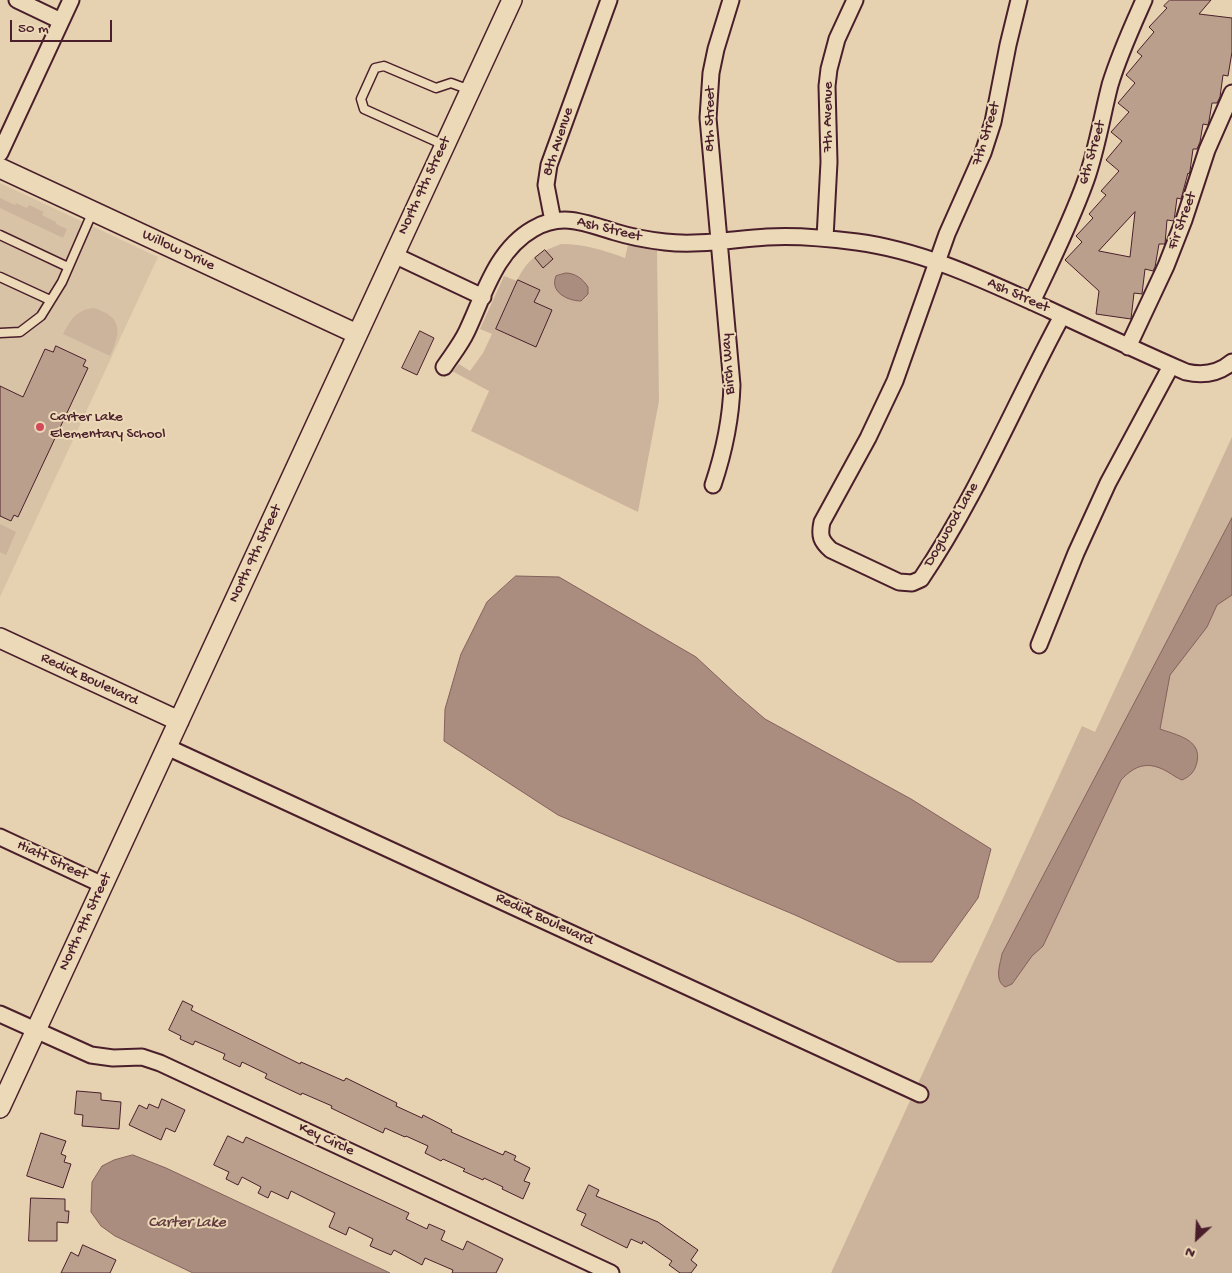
<!DOCTYPE html>
<html>
<head>
<meta charset="utf-8">
<style>
	body { margin:0 }
	#map { position:relative; width:1232px; height:1273px; overflow:hidden; background:#e6d2b1; font-family:"Gochi Hand",sans-serif }
	canvas { display:block }
	.north { position:absolute; left:1172px; top:1213px; width:50px; height:50px; -webkit-text-stroke:4px #ecd9b7; paint-order:stroke; rotate:205deg; font-size:14px; font-weight:700; line-height:20px; text-align:center; color:#4a1f2b }
	.north::after { content:''; display:block; margin:auto; width:18px; height:22px; background:#4a1f2b; clip-path:polygon(50% 0,100% 100%,50% 72%,0 100%) }
	.scale { position:absolute; left:10px; top:20px; width:102px; height:22px; box-sizing:border-box; border:2px solid #4a1f2b; border-top:0; padding-left:6px; font-size:15px; line-height:18px; white-space:nowrap; color:#4a1f2b; -webkit-text-stroke:4px #ecd9b7; paint-order:stroke }
</style>
</head>
<body>
<div id="map">
<canvas width="1232" height="1273"></canvas>
<div class="north">N</div>
<div class="scale">50 m</div>
</div>
<script>
const g = document.querySelector('canvas').getContext('2d');
g.lineJoin = 'round';
function fill(path, color) {
  g.fillStyle = color;
  g.fill(path, 'evenodd');
}
function stroke(path, color, width, dash) {
  g.strokeStyle = color;
  g.lineWidth = width;
  g.lineCap = dash ? 'butt' : 'round';
  g.setLineDash(dash || []);
  g.stroke(path);
}
function label(font, color, halo, rows, align = 'center') {
  g.font = font + ' "Gochi Hand",sans-serif';
  g.lineWidth = 4;
  g.setLineDash([]);
  g.textBaseline = 'middle';
  g.strokeStyle = halo;
  g.fillStyle = color;
  for (const [text, x, y, turn = 0] of rows) {
    g.save();
    g.translate(x, y);
    g.rotate((+turn || 0) * Math.PI / 180);
    g.textAlign = isNaN(turn) ? turn : align;
    if (halo) g.strokeText(text, 0, 0);
    g.fillText(text, 0, 0);
    g.restore();
  }
}
fill(new Path2D(`
	M0,183L158,257L0,597Z`), '#d9c3a6');
fill(new Path2D(`
	M0,198L15,205L16,203L27,208L29,205L44,212L42,215L56,222V224L67,229L63,238L0,208Z
	M561,244C584,244 603,250 625,258L628,245L657,250L659,401L638,512L471,431L489,391L452,371L459,364L470,371L483,353L492,334L480,329L504,276L517,281C527,259 538,253 561,244Z
	M94,308C123,317 121,332 110,356L63,334C71,319 76,310 94,308Z
	M1232,437V1273H831L1082,726L1095,732Z
	M0,524L16,532L6,555L0,552Z`), '#ccb49c');
const water = new Path2D(`
	M566,273C575,273 583,279 588,287V294L581,301C568,301 549,292 556,276Z
	M1232,518V595L1217,605L1207,627L1170,675L1160,729C1176,735 1202,739 1197,762C1195,771 1191,776 1182,780C1177,778 1173,775 1168,772C1149,761 1136,764 1121,780L1043,946L1032,956L1012,984L1005,987C994,980 1000,965 1002,954Z
	M516,576L559,577L696,657L737,695L765,719L911,799L991,849L978,898L932,962H898L795,915L558,815L444,741L445,709L461,654L487,602Z
	M133,1155L166,1168L390,1273H193L115,1236L101,1226L91,1212L92,1182L102,1166L114,1160Z`);
fill(water, '#aa8d7e');
stroke(water, '#84615d', 1);
const building = new Path2D(`
	M1170,0H1211L1199,14L1232,18V52L1228,76L1223,75L1220,97L1217,103H1212L1209,121L1208,125L1203,124L1200,142L1197,149H1193L1190,171L1189,174L1188,173L1181,199L1177,198L1174,221L1167,220L1165,244H1159L1155,267L1153,271L1145,269L1142,294L1134,293L1131,319L1096,314L1099,291L1065,260L1082,242L1076,236L1093,218L1089,214L1106,195L1101,191L1119,171L1106,160L1122,141L1111,132L1129,112L1118,103L1135,83L1126,75L1142,56L1137,52L1154,32L1149,27L1167,8L1164,6ZM1135,212L1130,257L1099,251Z
	M545,250L553,259L543,268L535,258Z
	M518,280L540,290L534,302L552,310L536,347L496,329Z
	M420,331L434,338L417,375L402,368Z
	M56,346L86,360L83,366L88,368L18,517L14,515L11,521L0,516V386L23,397L45,349L53,352Z
	M183,1001L193,1006L191,1010L300,1064L301,1062L344,1081L346,1078L397,1103L396,1106L422,1118L423,1115L452,1130L451,1132L503,1155L505,1151L516,1156L514,1160L530,1168L524,1181L530,1183L523,1199L502,1189L503,1187L484,1178L483,1180L463,1171L465,1169L443,1159L441,1161L425,1153L428,1146L406,1136L405,1137L385,1128L383,1133L331,1108L332,1106L302,1093L301,1095L265,1078L267,1074L242,1062L240,1067L223,1059L225,1054L195,1041L193,1045L180,1039L181,1036L169,1030Z
	M77,1091L101,1093V1100L121,1102L119,1129L82,1126L83,1115L75,1114Z
	M162,1099L185,1110L175,1132L166,1128L161,1140L129,1125L139,1105L147,1109L149,1104L158,1108Z
	M41,1133L66,1141L61,1154L66,1156L64,1162L71,1164L63,1188L27,1176Z
	M228,1136L243,1143L246,1137L409,1213L406,1219L427,1229L429,1224L445,1231L441,1240L463,1250L467,1241L503,1259L496,1273H452L453,1270L425,1258L422,1265L394,1250L391,1255L370,1246L373,1239L349,1227L346,1235L329,1227L335,1213L291,1191L288,1199L271,1191L268,1198L258,1193L261,1187L242,1177L238,1185L226,1179L229,1172L214,1165Z
	M589,1185L599,1190L596,1196L658,1222L698,1250L691,1260L697,1265L691,1273H680L669,1265L672,1261L643,1241L642,1244L631,1239L627,1248L581,1225L586,1214L577,1210Z
	M31,1198L65,1199V1211H69L68,1223L57,1222V1241H29Z
	M83,1245L116,1260L110,1273H61L71,1252L78,1256Z`);
fill(building, '#baa08c');
stroke(building, '#4a1f2b', 1);
const service = new Path2D(`
	M444,145L364,109L361,99L375,68L384,66L436,88L451,83L470,90
	M0,235L68,267
	M0,277L50,300
	M0,333L20,332L41,316L62,282L93,211`);
const minor = new Path2D(`
	M17,0L61,21
	M1019,0L1008,45L993,122L983,153L947,234L895,381L868,438L822,522C819,536 821,541 831,550L899,582L912,583L921,579C977,496 1015,403 1062,316
	M0,153L71,0
	M553,221L546,185L549,165L609,0
	M825,238L829,162L827,86L829,69L837,39L855,0
	M394,255L483,297
	M1032,302C1051,262 1071,222 1086,180C1097,149 1102,116 1110,85C1119,55 1132,27 1144,0
	M1128,347L1166,266L1184,220L1207,150L1232,93
	M444,367C452,355 461,344 467,331C484,295 496,250 533,229C562,212 585,223 615,232C631,237 648,240 665,242C698,246 734,239 767,237C797,235 827,238 857,242C925,251 988,282 1050,310C1095,331 1140,352 1186,372C1203,376 1218,374 1232,362
	M713,485C724,452 731,420 732,385L708,118L711,73L716,49L731,0
	M1039,645L1076,553L1108,483L1171,366
	M167,747L920,1094
	M0,837L103,885
	M0,1014L91,1055L113,1058L142,1057L160,1063L611,1273`);
const tertiary = new Path2D(`
	M0,168L357,334
	M0,638L179,721
	M0,1108L512,0`);
stroke(service, '#4a1f2b', 11);
stroke(minor, '#4a1f2b', 19);
stroke(tertiary, '#4a1f2b', 22);
stroke(service, '#ecd9b7', 8);
stroke(minor, '#ecd9b7', 15);
stroke(tertiary, '#ecd9b7', 19);
for (const [x, y, r, color] of [
	[40,427,5,"#d1495b"]
]) {
  const dot = new Path2D();
  dot.arc(x, y, r, 0, 2 * Math.PI);
  g.fillStyle = color;
  g.fill(dot);
  stroke(dot, '#ecd9b7', 2);
}
label('15px', '#4a1f2b', '#ecd9b7', [
	["7th Avenue",829,117,-90],
	["8th Street",711,119,-90],
	["7th Street",987,134,-73],
	["8th Avenue",559,142,-72],
	["6th Street",1093,153,-74],
	["North 9th Street",425,186,-65],
	["Fir Street",1183,221,-70],
	["Ash Street",609,230,14],
	["Willow Drive",178,251,25],
	["Ash Street",1018,296,24],
	["Birch Way",729,364,-94],
	["Dogwood Lane",952,525,-60],
	["North 9th Street",256,554,-65],
	["Redick Boulevard",89,680,25],
	["Hiatt Street",52,861,25],
	["Redick Boulevard",544,920,25],
	["North 9th Street",86,922,-65],
	["Key Circle",326,1140,25]
]);
label('15px', '#4a1f2b', '#ecd9b7', [
	["Carter Lake",50,418],
	["Elementary School",50,435]
], 'left');
label('italic 16px', '#623a40', '#ecd9b7', [
	["Carter Lake",187,1224]
]);
</script>
</body>
</html>
